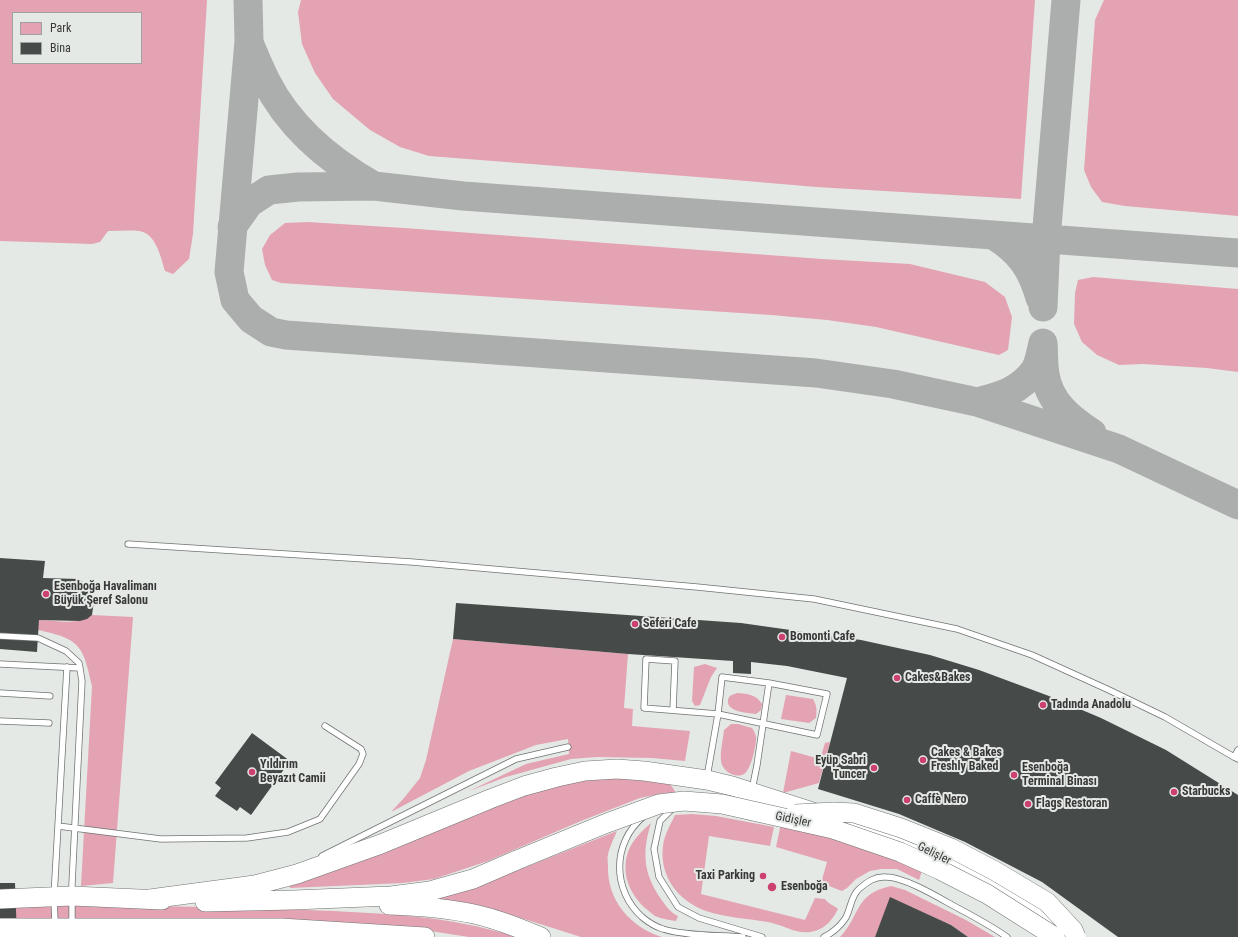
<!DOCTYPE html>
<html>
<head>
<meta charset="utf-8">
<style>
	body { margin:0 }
	#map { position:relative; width:1238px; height:937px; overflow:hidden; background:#e5e9e6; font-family:"Roboto Condensed",sans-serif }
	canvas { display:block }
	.legend { position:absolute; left:12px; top:12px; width:130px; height:52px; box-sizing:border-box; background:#e5e9e6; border:1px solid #9fa2a0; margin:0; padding:5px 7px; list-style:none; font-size:12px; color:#373837 }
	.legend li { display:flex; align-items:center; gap:8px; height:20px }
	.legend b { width:20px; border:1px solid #9fa2a0 }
</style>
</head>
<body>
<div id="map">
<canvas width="1238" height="937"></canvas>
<ul class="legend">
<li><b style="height:11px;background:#e3a3b2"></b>Park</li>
<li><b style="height:11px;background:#464a48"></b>Bina</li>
</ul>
</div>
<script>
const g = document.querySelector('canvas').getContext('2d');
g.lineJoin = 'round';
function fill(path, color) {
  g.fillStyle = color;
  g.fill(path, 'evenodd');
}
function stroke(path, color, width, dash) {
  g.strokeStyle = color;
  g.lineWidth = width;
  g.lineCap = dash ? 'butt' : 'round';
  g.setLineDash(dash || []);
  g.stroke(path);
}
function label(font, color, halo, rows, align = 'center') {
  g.font = font + ' "Roboto Condensed",sans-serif';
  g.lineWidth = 4;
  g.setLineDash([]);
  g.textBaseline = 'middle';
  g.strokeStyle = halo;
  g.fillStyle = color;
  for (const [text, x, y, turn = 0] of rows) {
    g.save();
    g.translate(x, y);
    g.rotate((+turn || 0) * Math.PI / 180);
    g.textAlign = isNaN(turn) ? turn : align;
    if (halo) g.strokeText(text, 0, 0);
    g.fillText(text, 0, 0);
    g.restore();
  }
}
fill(new Path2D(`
	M0,0H207L193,234L189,259L173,274L165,271C161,258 156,233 139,231C129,230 118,231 108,231L100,242L92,244L0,241ZM13,13H141V63H13Z
	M301,0H1035L1021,199L816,187L723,179L429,156L400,147L370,130L333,99L315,73L302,44L298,12Z
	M1104,0H1238V216L1125,206L1102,202L1091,187L1084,170L1095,20Z
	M308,222L404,228L822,259L910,264L985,282L1005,297L1012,317L1008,350L999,355L876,327L827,320L771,315L281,283L272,280L265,265L262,249L270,235L285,223Z
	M1093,277L1238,289V372L1207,368L1143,364L1119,365L1097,355L1082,342L1074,324L1075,293L1078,280Z
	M92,615L133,617L113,883L81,886L92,686C83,645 80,639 38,630L39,620C56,620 78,626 92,615Z
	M453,639L628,654L624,708L633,709L632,726L690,731L685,761L652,758L597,757L571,759L506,777L469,791L526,764L569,754L568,739L536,745L469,771L391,812L404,798L420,778L426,760Z
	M705,664L717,668L711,677L700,705L695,706L692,701L694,667Z
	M737,693C748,694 756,694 762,704L761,710L756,714C748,713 726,712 728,700C729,695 732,695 737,693Z
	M786,695L813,699C817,706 817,710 816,718L809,723L781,719Z
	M731,724H738L752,728C754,731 755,733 756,736C757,744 751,770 744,774C735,779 722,771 721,761C720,751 723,740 724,730Z
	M830,742L819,783L783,793L791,751L820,759L825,743Z
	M620,776L669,782L676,793H664L640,798L581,821L488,861L434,879L403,883L290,888V885L487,805L571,780Z
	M692,814L716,816L774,827L770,846L709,836L701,894L805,920L815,898L825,899C828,904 834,905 838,909C833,919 826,928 815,931C797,936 785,925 768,922C750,919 722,917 706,911C678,901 659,876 663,846C664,835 671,824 675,815Z
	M651,823C642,852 643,873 661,899C666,906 670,912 678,916L676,921C669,920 662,919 655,916C652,914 648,910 645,908C629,893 621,873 628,852C633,839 642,831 651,823Z
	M781,823L809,829L923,868L919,880L897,869H881L870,871L856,879L847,888L842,891L821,883L827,862L776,847Z
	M617,831C614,838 610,846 608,854C607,858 608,863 608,866C607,900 630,927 662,937H581L499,911L445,902L429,896L513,868L516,871Z
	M891,886L905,890L966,920L995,937H968L951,925L891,898L875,937H840C861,915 854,894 891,886Z
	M79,905C155,906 231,907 307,910C378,913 448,915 516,937H469L404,927L0,918V907Z`), '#e3a3b2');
stroke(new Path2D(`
	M248,0L249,41L229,272L235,300L251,319L271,332L286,335L816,373L893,384L977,402L1119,449L1238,505
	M250,45C255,57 260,69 266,81C289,127 330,161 374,186
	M232,227L249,203L269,190L298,187L374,186L463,196L1238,253
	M993,235C1020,251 1032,269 1040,298
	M1043,307L1046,239L1066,0
	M977,402C1000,396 1020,391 1035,370C1039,363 1041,351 1043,343C1044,353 1043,364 1045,374C1049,402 1070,419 1092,433`), '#abaeac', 29);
fill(new Path2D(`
	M0,558L45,561L43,578L79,579L89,587L94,601L92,615L87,619L80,621L39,620L37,652L0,649Z
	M456,603L741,623L861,640L930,655L979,670L1049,696L1101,718L1166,750L1238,795V937H1118L1042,882L965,842L899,814L818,789L847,678L787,666L751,662V674L733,673V661L628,654L453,639Z
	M252,733L290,761L251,815L240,807L237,811L215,796L221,788L215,783Z
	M0,883H15L17,937H0Z
	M890,897L951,925L968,937H875Z`), '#464a48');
const service = new Path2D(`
	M128,544L412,562L697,587L814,599L957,629L1032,655L1109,690L1165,717L1234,757
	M0,636L38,638L66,651L79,663L82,681L72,884V926
	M0,664L80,668
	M0,693L50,696
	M673,710L675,661L646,659L644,708L718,714L817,735L827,694L769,683
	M0,721L49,723
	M1238,750L1234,757L1238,759
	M707,777L718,714L722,677L769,683L757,765L752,790
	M674,807L660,821L654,849L659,877L678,907L699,918L762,937
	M643,817C612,843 612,890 642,917C648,922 656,927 663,929C685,936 719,935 743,937
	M58,826L161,839L247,838L288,832L320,819L359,764L363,754L361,749L325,726
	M322,856L516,759L568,747
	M55,924L54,896L67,667
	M824,937C832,933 840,926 845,919C851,910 850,897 859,889C867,882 875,876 886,877C904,877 936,896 952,905C971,915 990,925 1007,937`);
const trunk = new Path2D(`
	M0,899L72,896L162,900
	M150,899L255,885L297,874L381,844L490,799L524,786L557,777L585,771L617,769L644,771L707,780L732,786L912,844L977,875L1074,937
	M205,902L294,900L391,896L430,891L473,879L517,860
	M389,905C417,906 446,908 474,914C497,919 519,928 541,937
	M0,928H281L425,937`);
stroke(service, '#6f7371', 7);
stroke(trunk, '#6f7371', 20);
stroke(service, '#fff', 5.5);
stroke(trunk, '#fff', 19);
const trunkBridge = new Path2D(`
	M795,814L834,812L854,813L901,828L951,848L995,871L1047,902L1073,930L1076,937
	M517,860L607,823L659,804L684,801L722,804L833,829L900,852L940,870L987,894L1055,937`);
stroke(trunkBridge, '#6f7371', 20, []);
stroke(trunkBridge, '#fff', 19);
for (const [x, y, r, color] of [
	[46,594,4,"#cd4171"],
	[635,624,4,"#cd4171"],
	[782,637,4,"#cd4171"],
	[897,678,4,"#cd4171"],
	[1043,705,4,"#cd4171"],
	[923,760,4,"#cd4171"],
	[874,768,4,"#cd4171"],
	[252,772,4,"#cd4171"],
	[1014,775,4,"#cd4171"],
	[1174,792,4,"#cd4171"],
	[907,800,4,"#cd4171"],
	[1028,804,4,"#cd4171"],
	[763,876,4,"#cd4171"],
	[772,887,5,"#cd4171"]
]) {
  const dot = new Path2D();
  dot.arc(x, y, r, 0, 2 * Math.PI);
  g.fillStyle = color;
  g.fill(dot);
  stroke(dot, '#e5e9e6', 1.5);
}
label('bold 12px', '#373837', '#e5e9e6', [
	["Esenboğa Havalimanı",54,587],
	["Büyük Şeref Salonu",54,601],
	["Seferi Cafe",643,624],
	["Bomonti Cafe",790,637],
	["Cakes&Bakes",905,678],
	["Tadında Anadolu",1051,705],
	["Cakes & Bakes",931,753],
	["Freshly Baked",931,767],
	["Eyüp Sabri",866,761,"right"],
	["Tuncer",866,775,"right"],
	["Yıldırım",260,765],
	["Beyazıt Camii",260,779],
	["Esenboğa",1022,768],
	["Terminal Binası",1022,782],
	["Starbucks",1182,792],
	["Caffè Nero",915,800],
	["Flags Restoran",1036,804],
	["Taxi Parking",755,876,"right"],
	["Esenboğa",781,887]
], 'left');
label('12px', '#373837', '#e5e9e6', [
	["Gidişler",793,820,12],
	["Gelişler",934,854,26]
]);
</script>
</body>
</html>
